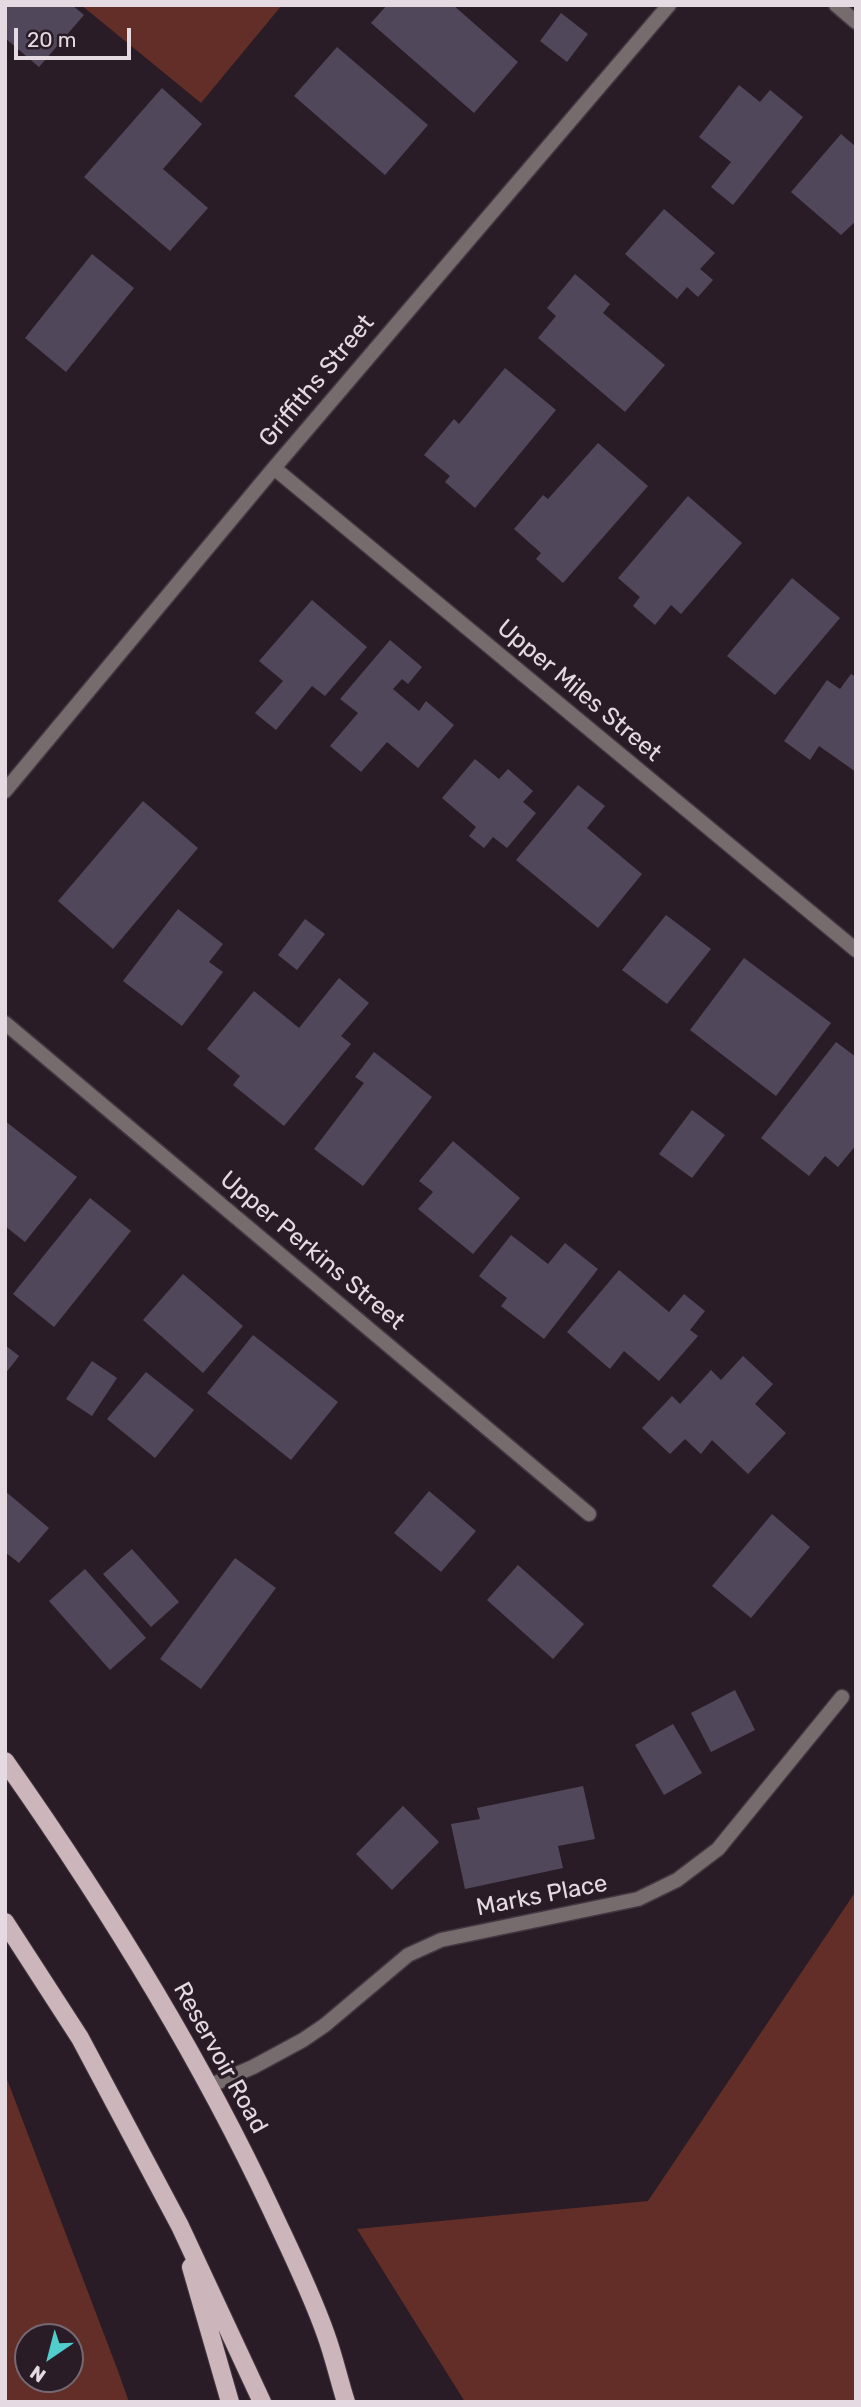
<!DOCTYPE html>
<html>
<head>
<meta charset="utf-8">
<style>
	body { margin:0 }
	#map { position:relative; width:861px; height:2407px; overflow:hidden; background:#2a1c27; font-family:Rubik,sans-serif }
	canvas { display:block }
	.frame { position:absolute; inset:0; border:7px solid #e5dae2; pointer-events:none }
	.north { position:absolute; left:14px; top:2323px; width:70px; height:70px; box-sizing:border-box; background:#2a1c27; border:2px solid #756872; border-radius:50%; rotate:215deg; font-size:19px; font-weight:700; line-height:28px; text-align:center; color:#e5dae2 }
	.north::after { content:''; display:block; margin:auto; width:24px; height:32px; background:#52cdcd; clip-path:polygon(50% 0,100% 100%,50% 72%,0 100%) }
	.scale { position:absolute; left:14px; top:28px; width:117px; height:32px; box-sizing:border-box; border:4px solid #e5dae2; border-top:0; padding-left:9px; font-size:21px; line-height:24px; white-space:nowrap; color:#e5dae2; -webkit-text-stroke:5px #2a1c27; paint-order:stroke }
</style>
</head>
<body>
<div id="map">
<canvas width="861" height="2407"></canvas>
<div class="frame"></div>
<div class="north">N</div>
<div class="scale">20 m</div>
</div>
<script>
const g = document.querySelector('canvas').getContext('2d');
g.lineJoin = 'round';
function fill(path, color) {
  g.fillStyle = color;
  g.fill(path, 'evenodd');
}
function stroke(path, color, width, dash) {
  g.strokeStyle = color;
  g.lineWidth = width;
  g.lineCap = dash ? 'butt' : 'round';
  g.setLineDash(dash || []);
  g.stroke(path);
}
function label(font, color, halo, rows, align = 'center') {
  g.font = font + ' Rubik,sans-serif';
  g.lineWidth = 7;
  g.setLineDash([]);
  g.textBaseline = 'middle';
  g.strokeStyle = halo;
  g.fillStyle = color;
  for (const [text, x, y, turn = 0] of rows) {
    g.save();
    g.translate(x, y);
    g.rotate((+turn || 0) * Math.PI / 180);
    g.textAlign = isNaN(turn) ? turn : align;
    if (halo) g.strokeText(text, 0, 0);
    g.fillText(text, 0, 0);
    g.restore();
  }
}
fill(new Path2D(`
	M81,5H282L201,103Z
	M856,1891V2402H465L357,2229L648,2201Z
	M5,2074L118,2371L129,2402H5ZM28,2337H70V2379H28Z`), '#622e27');
fill(new Path2D(`
	M5,5H72L84,15L39,67L5,38Z
	M387,5H453L518,62L474,113L371,23Z
	M561,13L588,34L567,62L540,41Z
	M337,47L428,125L385,175L294,96Z
	M739,85L760,102L770,90L803,117L733,205L711,187L731,162L699,137Z
	M162,88L202,124L163,169L208,208L170,251L84,177Z
	M841,134L856,147V221L841,235L791,192Z
	M664,209L715,253L700,269L713,280L698,297L687,287L677,299L625,254Z
	M92,254L134,288L66,372L25,338Z
	M575,274L610,304L603,313L665,365L625,412L538,338L556,316L547,308Z
	M505,368L556,410L475,508L445,482L450,476L424,455L454,419L459,424Z
	M598,443L648,486L563,583L536,559L541,553L514,529L543,495L548,499Z
	M688,496L742,543L681,614L671,605L655,625L633,606L640,597L618,578Z
	M792,578L840,618L775,695L727,656Z
	M312,600L367,647L325,696L312,686L276,730L255,713L283,681L259,661Z
	M390,640L422,667L408,684L402,679L393,689L419,711L426,701L454,725L418,768L387,742L361,772L330,746L358,713L340,699Z
	M851,674L856,677V772L819,746L810,760L784,741L827,680L840,689Z
	M475,759L499,779L508,769L533,791L523,802L536,813L507,848L493,837L484,848L469,836L476,827L442,798Z
	M578,785L605,806L587,828L642,874L598,928L516,860Z
	M143,801L198,848L113,949L58,901Z
	M178,909L223,944L209,962L223,972L182,1026L123,981Z
	M666,915L711,949L667,1004L622,970Z
	M305,919L325,934L297,970L278,955Z
	M744,958L831,1023L776,1096L690,1030Z
	M339,978L369,1003L341,1036L351,1044L284,1126L233,1085L240,1076L207,1049L254,991L299,1028Z
	M836,1042L856,1057V1145L838,1167L825,1156L809,1176L761,1138Z
	M374,1052L432,1097L363,1186L314,1149L364,1083L355,1077Z
	M692,1110L725,1135L692,1178L659,1154Z
	M5,1121L77,1177L25,1242L5,1226Z
	M453,1141L520,1198L473,1254L418,1209L433,1192L419,1181Z
	M90,1198L131,1231L54,1327L13,1294Z
	M511,1235L548,1264L565,1243L598,1269L544,1339L501,1306L507,1298L479,1276Z
	M619,1270L669,1312L684,1294L705,1311L690,1330L698,1336L659,1381L624,1351L610,1369L567,1332Z
	M183,1274L243,1326L203,1373L143,1320Z
	M253,1335L338,1402L291,1460L207,1393Z
	M5,1345L19,1356L5,1374Z
	M743,1356L773,1384L755,1404L786,1433L748,1474L712,1440L701,1454L685,1439L670,1454L642,1428L672,1396L680,1404L711,1370L721,1380Z
	M92,1361L117,1378L92,1416L66,1399Z
	M146,1372L194,1410L155,1458L107,1419Z
	M5,1491L49,1528L19,1563L5,1552Z
	M429,1491L476,1531L441,1572L394,1533Z
	M772,1514L810,1547L751,1618L712,1586Z
	M132,1549L179,1602L151,1627L103,1574Z
	M235,1558L276,1588L201,1689L160,1659Z
	M518,1565L584,1624L553,1659L487,1600Z
	M85,1569L146,1638L110,1670L49,1601Z
	M735,1690L755,1730L711,1752L691,1713Z
	M673,1724L702,1773L664,1795L635,1745Z
	M583,1786L595,1839L558,1846L563,1868L465,1889L451,1824L480,1819L477,1808Z
	M403,1806L439,1842L392,1890L356,1854Z`), '#50485a');
const minor = new Path2D(`
	M836,5L856,22
	M274,468L856,950
	M5,791L274,468L669,5
	M5,1023L589,1514
	M209,2086L253,2067L303,2040L325,2025L408,1955L441,1940L638,1899L677,1880L718,1849L842,1697`);
const primary = new Path2D(`
	M5,1761C105,1903 197,2051 271,2209C290,2250 311,2292 326,2335C334,2357 339,2380 346,2402
	M5,1922L80,2038L180,2226L262,2402
	M191,2267L230,2402`);
stroke(minor, '#443741', 17);
stroke(primary, '#443741', 20);
stroke(minor, '#766b6d', 14);
stroke(primary, '#ccb6bb', 18);
label('24px', '#e5dae2', '#2a1c27', [
	["Griffiths Street",317,381,-50],
	["Upper Miles Street",579,691,40],
	["Upper Perkins Street",312,1251,40],
	["Marks Place",542,1896,-11],
	["Reservoir Road",220,2058,61]
]);
</script>
</body>
</html>
